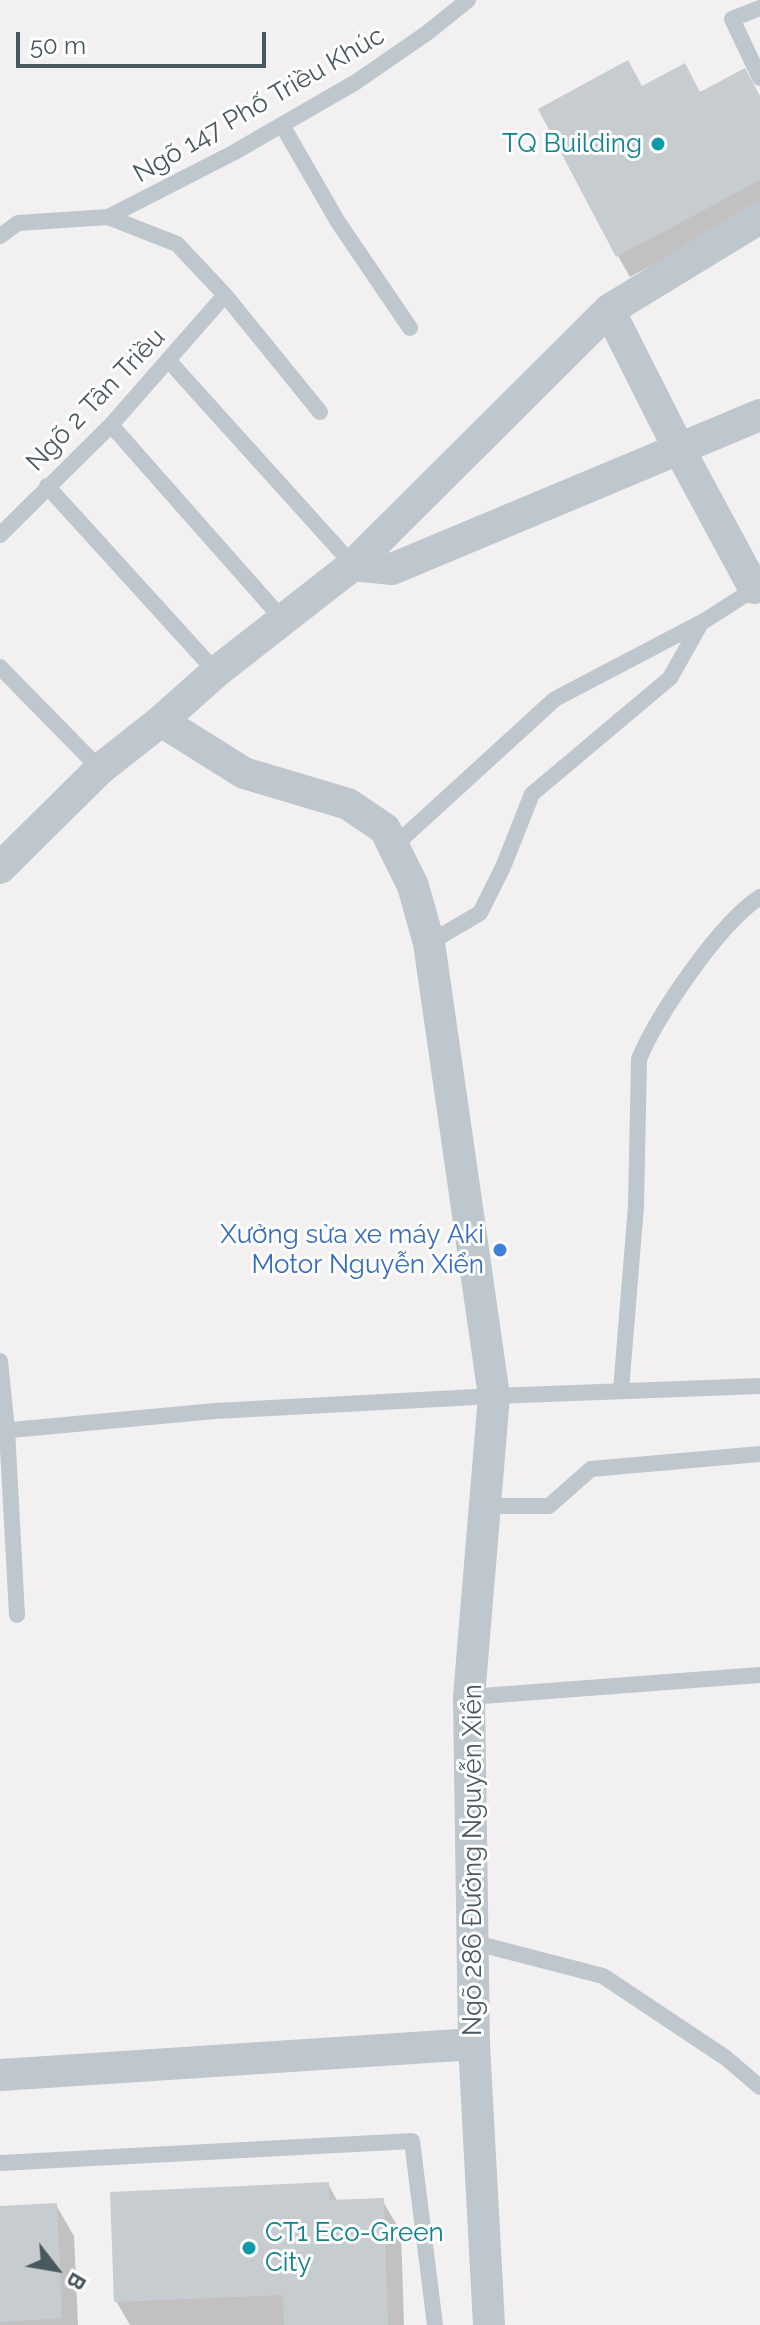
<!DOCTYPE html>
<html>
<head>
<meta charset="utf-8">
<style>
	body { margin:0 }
	#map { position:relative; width:760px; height:2325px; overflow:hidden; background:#f3f0f1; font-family:Raleway,sans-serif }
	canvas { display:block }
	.north { position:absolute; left:16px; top:2229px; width:80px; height:80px; -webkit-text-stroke:6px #fff; paint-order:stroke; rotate:121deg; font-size:22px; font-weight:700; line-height:32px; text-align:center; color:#49575e }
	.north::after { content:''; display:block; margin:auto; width:28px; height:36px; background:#49575e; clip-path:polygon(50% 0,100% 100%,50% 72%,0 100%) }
	.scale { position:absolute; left:16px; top:32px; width:250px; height:36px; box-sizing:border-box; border:4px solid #49575e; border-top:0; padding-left:10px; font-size:24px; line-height:28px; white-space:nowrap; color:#49575e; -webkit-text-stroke:6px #fff; paint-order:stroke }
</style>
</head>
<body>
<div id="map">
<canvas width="760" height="2325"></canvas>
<div class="north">B</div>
<div class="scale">50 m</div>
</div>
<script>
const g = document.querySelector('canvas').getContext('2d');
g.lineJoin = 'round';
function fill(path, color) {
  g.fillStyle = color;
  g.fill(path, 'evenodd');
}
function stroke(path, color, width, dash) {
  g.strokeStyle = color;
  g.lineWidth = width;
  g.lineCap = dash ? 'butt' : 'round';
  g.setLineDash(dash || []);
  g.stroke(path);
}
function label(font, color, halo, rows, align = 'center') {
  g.font = font + ' Raleway,sans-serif';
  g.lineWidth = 6;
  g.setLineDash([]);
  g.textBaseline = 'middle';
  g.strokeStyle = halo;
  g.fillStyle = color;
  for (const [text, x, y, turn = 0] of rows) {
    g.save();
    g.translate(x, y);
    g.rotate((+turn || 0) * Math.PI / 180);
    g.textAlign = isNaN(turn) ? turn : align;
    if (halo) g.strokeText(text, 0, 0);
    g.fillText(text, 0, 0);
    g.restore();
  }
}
fill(new Path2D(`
	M642,88L760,98V207L630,277L618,256Z
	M328,2184L338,2202L382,2200L401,2232L404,2325H130L116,2301Z
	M56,2205L74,2236L78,2325H0V2208Z`), '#0003');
fill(new Path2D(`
	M628,60L642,86L685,63L700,92L745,68L760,96V180L616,257L538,109Z
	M329,2182V2200L384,2198L388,2325H284L283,2295L114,2302L110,2192Z
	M57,2203L62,2318L0,2322V2206Z`), '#c7ccd0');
stroke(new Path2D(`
	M760,8L732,19L760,78
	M282,125L338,222L410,328
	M108,217L177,244L225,295L320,412
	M0,236L18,223L108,217L233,153L356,82L427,33L468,0
	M169,361L353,565
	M111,425L284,621
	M47,486L216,672
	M0,535L111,425L225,295
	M0,667L100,769
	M394,846L555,699L700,623
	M429,943L480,913L503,867L532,794L670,678L701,623L759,586
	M0,1361L7,1430L17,1615
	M621,1390L636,1206L639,1059C658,1014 719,924 760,897
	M0,1431L215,1411L494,1396L760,1386
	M485,1506H549L591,1469L760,1454
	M469,1697L760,1675
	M472,1942L603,1976L726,2058L760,2087
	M0,2163L412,2141L435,2325`), '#bdc7cd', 16);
stroke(new Path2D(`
	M609,310L679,449L754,588
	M353,565L392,569L760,415
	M161,721L244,773L348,804L385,829L413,886L429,943L494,1396L469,1697L474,2044L489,2325
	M0,868L100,769L161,721L216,672L353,565L609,310L760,218
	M0,2075L474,2044`), '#bdc7cd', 32);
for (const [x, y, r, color] of [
	[658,144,8,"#0f9aa8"],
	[500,1250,8,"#3f7fe0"],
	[249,2248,8,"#0f9aa8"]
]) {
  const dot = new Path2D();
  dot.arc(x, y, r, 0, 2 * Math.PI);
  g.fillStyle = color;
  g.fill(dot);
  stroke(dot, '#fff', 3);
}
label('26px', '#49575e', '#fff', [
	["Ngõ 147 Phố Triều Khúc",259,105,-30],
	["Ngõ 2 Tân Triều",96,400,-46],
	["Ngõ 286 Đường Nguyễn Xiển",473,1860,-90]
]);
label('26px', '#0d838f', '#fff', [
	["TQ Building",642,144],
	["CT1 Eco-Green",265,2233,"left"],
	["City",265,2263,"left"]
], 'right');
label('26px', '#366cbe', '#fff', [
	["Xưởng sửa xe máy Aki",484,1235],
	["Motor Nguyễn Xiển",484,1265]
], 'right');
</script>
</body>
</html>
